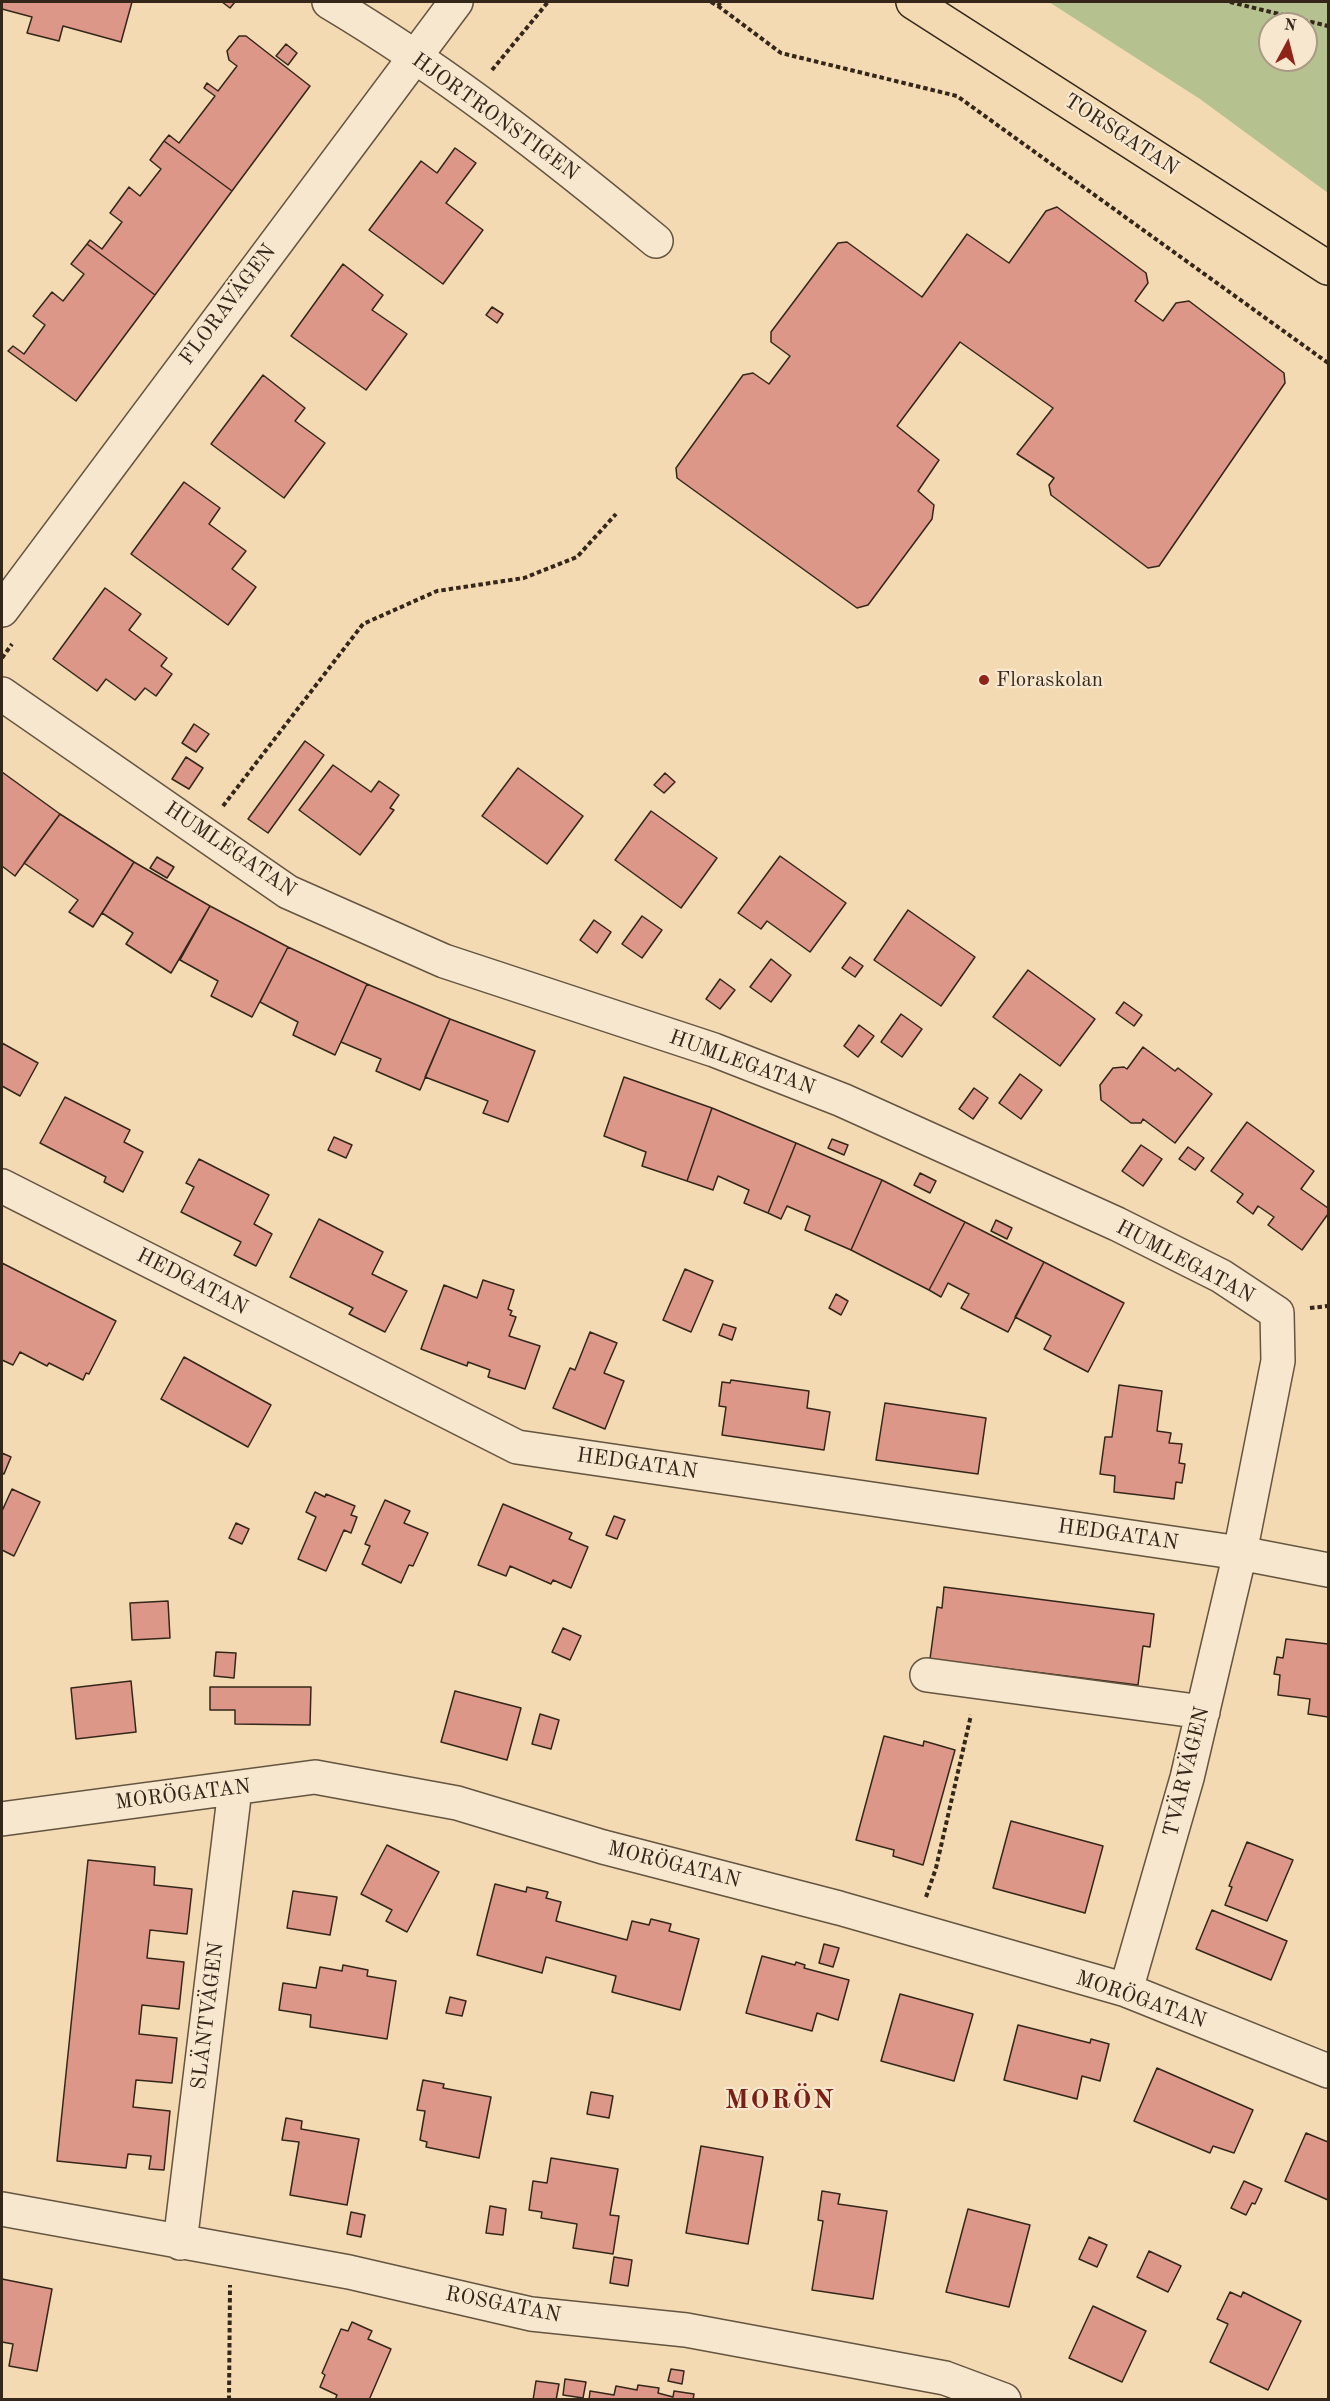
<!DOCTYPE html>
<html>
<head>
<meta charset="utf-8">
<style>
	body { margin:0 }
	#map { position:relative; width:1330px; height:2401px; overflow:hidden; background:#f3dab3; font-family:"Old Standard TT",serif }
	canvas { display:block }
	.frame { position:absolute; inset:0; border:3px solid #34271a; pointer-events:none }
	.north { position:absolute; left:1258px; top:12px; width:60px; height:60px; box-sizing:border-box; background:#f7e7ce; border:2px solid #a99a86; border-radius:50%; rotate:7deg; font-size:16px; font-weight:700; line-height:24px; text-align:center; color:#34271a }
	.north::after { content:''; display:block; margin:auto; width:21px; height:27px; background:#8f2418; clip-path:polygon(50% 0,100% 100%,50% 72%,0 100%) }
</style>
</head>
<body>
<div id="map">
<canvas width="1330" height="2401"></canvas>
<div class="frame"></div>
<div class="north">N</div>
</div>
<script>
const g = document.querySelector('canvas').getContext('2d');
g.lineJoin = 'round';
function fill(path, color) {
  g.fillStyle = color;
  g.fill(path, 'evenodd');
}
function stroke(path, color, width, dash) {
  g.strokeStyle = color;
  g.lineWidth = width;
  g.lineCap = dash ? 'butt' : 'round';
  g.setLineDash(dash || []);
  g.stroke(path);
}
function label(font, color, halo, rows, align = 'center') {
  g.font = font + ' "Old Standard TT",serif';
  g.lineWidth = 4.5;
  g.setLineDash([]);
  g.textBaseline = 'middle';
  g.strokeStyle = halo;
  g.fillStyle = color;
  for (const [text, x, y, turn = 0] of rows) {
    g.save();
    g.translate(x, y);
    g.rotate((+turn || 0) * Math.PI / 180);
    g.textAlign = isNaN(turn) ? turn : align;
    if (halo) g.strokeText(text, 0, 0);
    g.fillText(text, 0, 0);
    g.restore();
  }
}
fill(new Path2D(`
	M1049,2H1328V193L1200,99ZM1270,24H1306V60H1270Z`), '#b6c190');
const building = new Path2D(`
	M2,2H132L121,42L63,26L59,41L27,33L32,17L2,9Z
	M222,2H235L230,8Z
	M239,36H246L310,86L232,191L164,141L169,135L179,143L215,96L204,88L207,83L218,91L237,66L229,60L227,51Z
	M286,44L297,53L288,65L276,56Z
	M164,141L232,191L155,295L87,244L90,240L102,249L122,222L110,213L129,187L140,196L161,169L150,160Z
	M455,148L476,163L446,203L483,230L443,284L369,230L421,161L437,173Z
	M1057,207L1146,273L1148,283L1135,301L1163,321L1176,303L1189,301L1284,373L1285,383L1159,566L1148,568L1051,495L1049,485L1054,478L1017,454L1053,408L960,342L897,426L939,460L918,491L934,505L932,519L868,605L857,608L677,478L676,468L743,375L753,373L769,384L790,356L771,342V332L838,243L847,242L922,297L967,234L1009,263L1046,211Z
	M87,244L155,295L76,401L8,351L13,346L24,354L45,325L33,316L52,292L63,301L84,274L71,264Z
	M343,264L383,295L372,310L407,334L366,390L291,336Z
	M492,307L503,314L497,323L486,315Z
	M263,375L305,408L295,421L325,443L284,498L211,444Z
	M184,482L220,508L209,524L246,551L232,569L256,587L228,625L131,554Z
	M105,588L141,614L129,630L167,658L161,666L172,674L156,696L145,688L135,700L106,679L97,691L53,659Z
	M194,724L209,734L196,752L182,743Z
	M305,741L324,755L268,833L248,819Z
	M186,757L203,768L189,789L172,779Z
	M333,765L371,792L379,781L399,795L390,808L394,810L360,855L299,810Z
	M518,768L583,816L547,864L482,816Z
	M2,772L60,814L15,876L2,866Z
	M665,773L675,782L664,793L654,785Z
	M651,811L717,858L681,908L615,860Z
	M60,814L134,862L93,927L69,912L78,900L24,863Z
	M780,856L846,903L810,952L767,921L761,929L738,913Z
	M157,857L174,867L167,878L150,868Z
	M134,862L210,906L171,973L126,944L133,933L102,913Z
	M210,906L288,947L252,1017L211,996L218,981L180,960Z
	M908,910L975,957L941,1006L874,960Z
	M642,916L662,930L642,958L622,944Z
	M594,920L611,932L597,953L580,940Z
	M288,947L367,984L335,1055L293,1035L298,1022L260,1002Z
	M850,957L863,966L855,977L842,968Z
	M771,959L791,975L771,1002L750,987Z
	M1028,970L1095,1019L1060,1066L993,1017Z
	M720,979L735,990L720,1009L706,999Z
	M367,984L450,1019L420,1090L376,1071L381,1059L341,1042Z
	M1124,1002L1142,1015L1134,1026L1116,1013Z
	M901,1014L922,1029L902,1057L881,1042Z
	M450,1019L535,1051L508,1122L483,1113L488,1101L425,1077Z
	M859,1025L874,1036L858,1057L844,1046Z
	M2,1043L38,1063L20,1096L2,1086Z
	M1143,1047L1175,1071L1178,1068L1212,1094L1175,1143L1143,1119L1141,1123H1131L1101,1100L1100,1085L1113,1068L1124,1067L1127,1069Z
	M1020,1074L1042,1090L1021,1119L999,1103Z
	M624,1077L712,1108L687,1181L642,1166L646,1152L604,1136Z
	M974,1088L988,1098L973,1119L959,1109Z
	M65,1097L130,1130L124,1142L143,1152L123,1192L104,1182L106,1177L40,1143Z
	M712,1108L796,1143L768,1213L744,1203L749,1190L718,1176L713,1190L687,1181Z
	M1247,1122L1314,1171L1301,1189L1328,1208V1214L1302,1250L1268,1225L1274,1217L1258,1206L1253,1214L1237,1202L1243,1194L1211,1171Z
	M334,1137L352,1145L346,1158L328,1150Z
	M832,1139L848,1145L844,1155L828,1148Z
	M796,1143L882,1180L851,1250L805,1230L810,1216L787,1206L781,1219L768,1213Z
	M1141,1145L1162,1159L1143,1186L1122,1171Z
	M1188,1147L1204,1158L1195,1170L1179,1159Z
	M199,1159L269,1195L254,1224L272,1234L256,1266L234,1255L241,1242L181,1212L194,1187L186,1183Z
	M920,1173L936,1181L930,1193L914,1185Z
	M882,1180L965,1222L929,1290L851,1250Z
	M319,1219L383,1252L372,1274L407,1291L385,1332L349,1314L353,1308L290,1277Z
	M996,1220L1012,1228L1007,1239L991,1231Z
	M965,1222L1044,1262L1008,1332L961,1308L969,1294L948,1283L941,1297L929,1290Z
	M1044,1262L1124,1303L1088,1372L1044,1349L1051,1336L1015,1317Z
	M2,1263L116,1321L89,1374L86,1373L83,1380L49,1363L47,1366L20,1352L13,1365L2,1360Z
	M685,1269L713,1281L691,1332L663,1320Z
	M483,1280L514,1290L508,1309L512,1311L510,1315L516,1317L509,1336L540,1346L525,1389L488,1377L490,1370L468,1362L467,1366L421,1349L444,1285L477,1298Z
	M836,1294L848,1301L841,1315L829,1308Z
	M723,1324L736,1328L732,1340L719,1335Z
	M590,1332L617,1343L604,1373L624,1381L605,1429L553,1408L570,1368L575,1370Z
	M184,1357L271,1405L248,1447L161,1399Z
	M731,1380L809,1391L807,1408L830,1412L824,1450L722,1435L726,1407L719,1406L722,1382L730,1383Z
	M1119,1385L1162,1391L1157,1431L1171,1433L1169,1443L1182,1444L1179,1463L1185,1464L1182,1483L1176,1482L1174,1499L1114,1492L1115,1476L1100,1474L1105,1437H1112Z
	M885,1403L986,1418L978,1474L876,1460Z
	M2,1453L11,1457L4,1474L2,1473Z
	M12,1489L40,1502L14,1556L2,1550V1511Z
	M315,1492L325,1497L326,1494L355,1506L351,1515L357,1517L351,1533L344,1530L326,1571L298,1559L316,1517L306,1512Z
	M385,1500L410,1511L404,1523L428,1533L413,1566L409,1565L401,1583L362,1564L370,1546L365,1544Z
	M503,1504L572,1533L569,1539L588,1547L571,1588L553,1580L551,1584L510,1566L506,1576L478,1565Z
	M614,1516L625,1520L617,1539L606,1535Z
	M236,1523L249,1529L242,1544L229,1538Z
	M944,1587L1154,1614L1150,1647L1143,1646L1138,1685L930,1659L937,1607L942,1608Z
	M168,1601L170,1638L132,1640L130,1603Z
	M563,1628L581,1636L570,1660L552,1652Z
	M1286,1639L1328,1644V1717L1308,1714L1310,1699L1278,1695L1280,1675L1274,1674L1277,1657L1283,1658Z
	M216,1652L236,1653L234,1678L214,1676Z
	M131,1681L136,1732L76,1739L71,1688Z
	M210,1687H311L310,1725L235,1724V1710H210Z
	M455,1691L521,1708L507,1760L441,1742Z
	M540,1714L559,1720L551,1749L532,1744Z
	M884,1736L923,1746L924,1741L955,1750L923,1865L893,1856L894,1850L856,1840Z
	M1011,1821L1103,1846L1085,1913L993,1888Z
	M1247,1842L1293,1860L1267,1921L1225,1905L1232,1887L1229,1886Z
	M387,1845L439,1872L407,1932L386,1921L392,1910L361,1894Z
	M88,1860L155,1867L154,1885L192,1889L187,1934L150,1930L147,1958L184,1962L179,2009L142,2005L139,2034L177,2038L172,2083L136,2080L133,2107L170,2111L164,2170L149,2169L151,2156L128,2154L126,2168L57,2161Z
	M495,1884L526,1892L527,1887L548,1892L546,1898L561,1902L556,1921L627,1940L632,1921L649,1925L651,1919L671,1924L669,1931L699,1939L680,2010L612,1992L616,1976L546,1957L542,1973L477,1955Z
	M293,1891L337,1897L330,1935L287,1928Z
	M1212,1910L1287,1941L1271,1980L1196,1949Z
	M824,1944L839,1948L833,1967L819,1963Z
	M762,1956L795,1965L796,1962L805,1965L804,1968L849,1980L838,2020L817,2013L812,2031L746,2013Z
	M343,1965L368,1970L367,1976L396,1981L387,2039L310,2027L311,2015L279,2010L283,1983L316,1988L320,1967L342,1971Z
	M900,1994L973,2014L954,2081L881,2061Z
	M450,1997L466,2001L462,2016L446,2013Z
	M1018,2025L1090,2043L1091,2039L1109,2044L1100,2081L1082,2076L1077,2099L1004,2080Z
	M1157,2068L1253,2110L1234,2153L1213,2146L1210,2153L1134,2121Z
	M423,2080L444,2084L443,2088L491,2097L479,2158L426,2147L427,2142L420,2140L425,2111L417,2110Z
	M591,2092L613,2096L609,2118L587,2114Z
	M286,2118L302,2121L301,2129L359,2139L347,2205L290,2195L299,2142L282,2140Z
	M1306,2133L1328,2142V2200L1285,2181Z
	M701,2146L763,2157L748,2244L686,2233Z
	M551,2158L618,2169L610,2215L619,2216L613,2254L573,2248L577,2224L541,2218L542,2212L529,2210L533,2181L547,2183Z
	M1244,2181L1262,2189L1255,2204L1252,2203L1246,2215L1231,2208Z
	M822,2191L840,2194L838,2204L887,2211L873,2299L812,2290L823,2221L818,2220Z
	M490,2206L506,2209L503,2235L486,2233Z
	M968,2209L1030,2225L1009,2307L946,2292Z
	M351,2212L365,2215L361,2237L347,2234Z
	M1089,2237L1107,2245L1097,2267L1079,2259Z
	M1149,2251L1181,2266L1168,2292L1137,2277Z
	M614,2257L632,2260L628,2286L610,2283Z
	M2,2279L52,2289L37,2371L9,2366L13,2344L2,2342Z
	M1230,2292L1241,2297L1243,2292L1301,2321L1268,2390L1210,2362L1228,2324L1217,2319Z
	M1093,2306L1146,2331L1122,2382L1069,2358Z
	M352,2322L372,2331L368,2339L391,2349L369,2400H335L337,2395L320,2387L325,2375L322,2373L341,2329L348,2331Z
	M671,2369L684,2371L682,2384L668,2381Z
	M565,2379L586,2382L583,2398L563,2395Z
	M536,2381L559,2384L556,2400H533Z
	M638,2385L659,2388L658,2393L673,2397L674,2391L694,2394L693,2400H589L590,2391L614,2395L616,2386L637,2390Z`);
fill(building, '#dd9789');
stroke(building, '#34271a', 1.5);
const minor = new Path2D(`
	M329,2C445,71 552,155 656,241
	M2,610L456,2
	M2,694L288,892L444,961L714,1050L842,1100L1117,1224L1221,1276L1277,1313L1278,1361L1240,1553L1187,1778L1126,1990
	M2,1186L517,1447L1240,1553L1328,1570
	M927,1675L1203,1712
	M2,1819L315,1777L457,1803L603,1847L839,1908L1126,1990L1328,2071
	M2,2209L349,2272L531,2314L686,2330L945,2378L1004,2400
	M180,2243L235,1789`);
const major = new Path2D(`
	M913,2L1328,268`);
stroke(minor, '#645440', 36);
stroke(major, '#34271a', 36);
stroke(new Path2D(`
	M711,2L718,6L721,2
	M1230,2L1328,26
	M718,6L781,53L957,96L1328,363
	M492,70L548,2
	M2,658L12,644
	M223,806L363,624L437,591L524,578L577,557L616,514
	M1310,1308L1328,1306
	M926,1897L936,1868L971,1715
	M229,2400L230,2285`), '#34271a', 4, [4.5, 3]);
stroke(minor, '#f7e7ce', 33);
stroke(major, '#f3dab3', 33);
for (const [x, y, r, color] of [
	[984,680,6,"#8f2418"]
]) {
  const dot = new Path2D();
  dot.arc(x, y, r, 0, 2 * Math.PI);
  g.fillStyle = color;
  g.fill(dot);
  stroke(dot, '#f7e7ce', 2);
}
label('21px', '#34271a', '#f7e7ce', [
	["HJORTRONSTIGEN",495,117,36],
	["TORSGATAN",1121,135,33],
	["FLORAVÄGEN",228,305,-53],
	["HUMLEGATAN",230,850,34],
	["HUMLEGATAN",742,1063,20],
	["HUMLEGATAN",1185,1262,28],
	["HEDGATAN",192,1282,27],
	["HEDGATAN",637,1464,8],
	["HEDGATAN",1118,1535,8],
	["TVÄRVÄGEN",1187,1772,-76],
	["MORÖGATAN",183,1795,-7],
	["MORÖGATAN",674,1865,14],
	["MORÖGATAN",1141,2000,19],
	["SLÄNTVÄGEN",208,2016,-83],
	["ROSGATAN",503,2305,11]
]);
label('21px', '#34271a', '#f7e7ce', [
	["Floraskolan",996,680]
], 'left');
g.letterSpacing = '1.5px';
label('bold 27px', '#7a1f14', '#f7e7ce', [
	["MORÖN",780,2101]
]);
g.letterSpacing = '0px';
</script>
</body>
</html>
